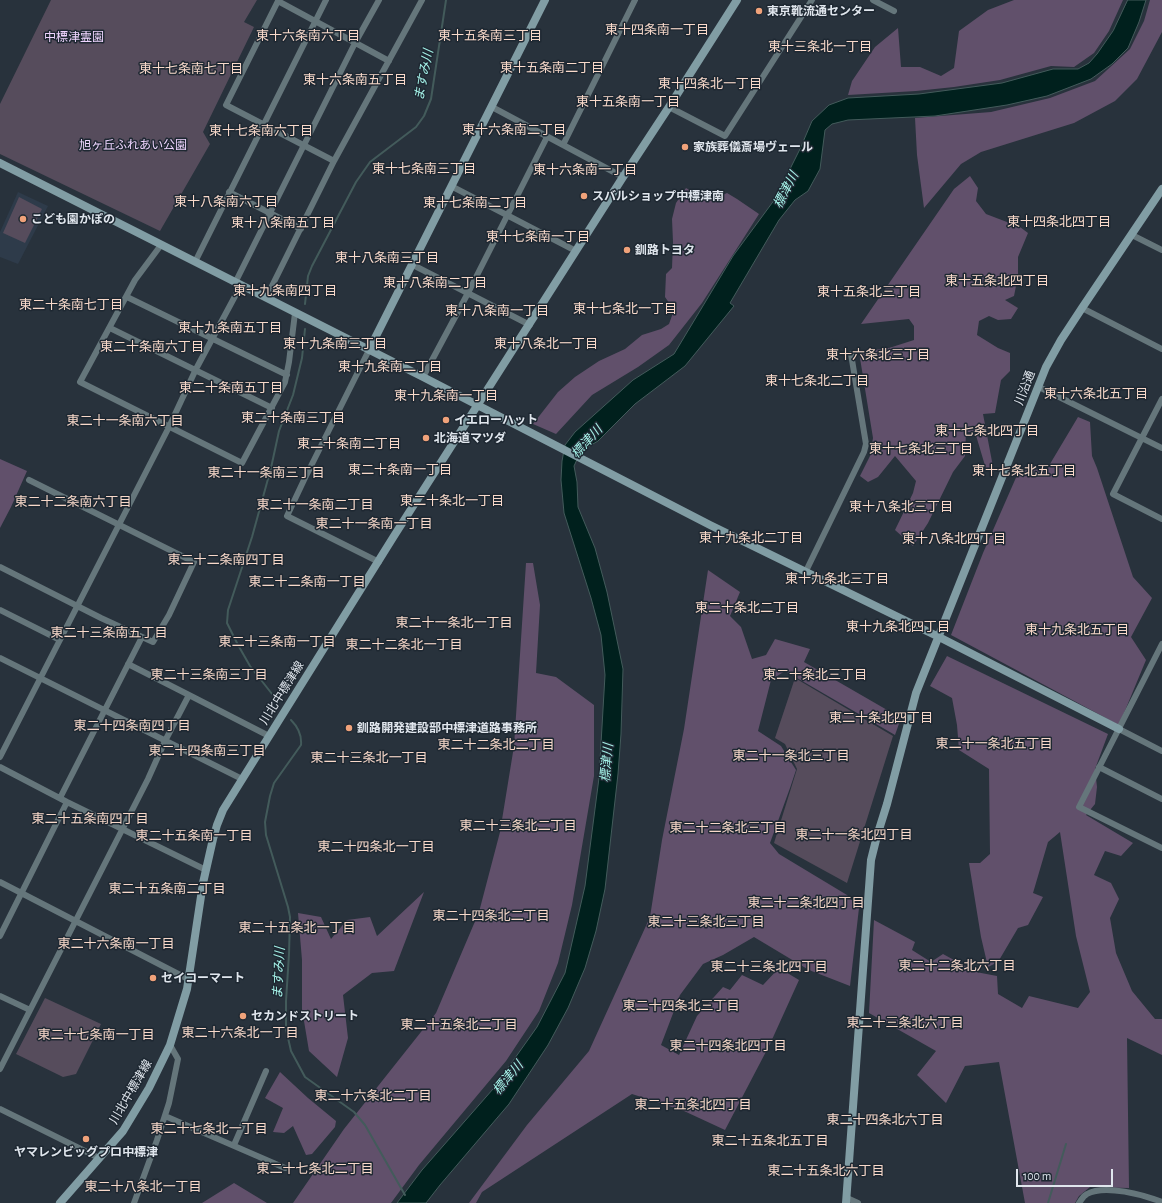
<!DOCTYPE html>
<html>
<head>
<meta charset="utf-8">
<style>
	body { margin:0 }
	#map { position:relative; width:1162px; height:1203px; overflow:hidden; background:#28323c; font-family:"Alegreya Sans",sans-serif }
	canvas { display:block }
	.scale { position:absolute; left:1016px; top:1169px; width:97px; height:18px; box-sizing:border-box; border:2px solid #e0e6ed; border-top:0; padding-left:5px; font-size:12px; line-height:14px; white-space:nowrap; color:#e0e6ed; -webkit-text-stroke:3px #1e2832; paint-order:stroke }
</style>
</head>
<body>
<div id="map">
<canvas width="1162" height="1203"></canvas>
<div class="scale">100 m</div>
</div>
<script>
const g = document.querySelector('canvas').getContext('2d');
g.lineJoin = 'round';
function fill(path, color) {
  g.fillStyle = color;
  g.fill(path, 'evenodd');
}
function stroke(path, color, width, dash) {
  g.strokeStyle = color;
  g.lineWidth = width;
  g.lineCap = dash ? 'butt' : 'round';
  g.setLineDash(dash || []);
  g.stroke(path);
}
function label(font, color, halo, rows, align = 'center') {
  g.font = font + ' "Alegreya Sans","Noto Sans JP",sans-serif';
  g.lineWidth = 3;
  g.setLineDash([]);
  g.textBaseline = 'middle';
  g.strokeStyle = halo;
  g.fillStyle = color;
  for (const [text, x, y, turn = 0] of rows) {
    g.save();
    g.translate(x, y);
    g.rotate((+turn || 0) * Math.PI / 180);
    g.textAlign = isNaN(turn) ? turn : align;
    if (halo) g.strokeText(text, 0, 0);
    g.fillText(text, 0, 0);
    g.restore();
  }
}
fill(new Path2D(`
	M18,192L48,206L18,264L0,257V232Z`), '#2e3b4a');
fill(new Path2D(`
	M51,0H257L244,22L254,27L203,132L210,144L160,231L0,154V104Z
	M19,197L42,209L25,243L3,233Z
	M795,678L893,736L847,883L774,843L797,769L785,744L775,738Z
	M45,998L101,1024L76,1074L63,1077L16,1054Z`), '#564c5c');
fill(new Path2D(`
	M1014,0H1123L1109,31L1094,53L1074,67L1051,66L1000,80L954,87L916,91L848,95L852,81L875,47L898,28L901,67H920L941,76L954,68L959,31L988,10Z
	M1150,0H1162V32L1137,79L1115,101L1074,123L981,152L961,164L924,208L917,155L915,118L991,112L1050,98L1095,81L1130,49L1144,21Z
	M970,176L978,188L976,201L986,214L1020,227L1028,233L1018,257V276L1014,296L1005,300L1018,308L1011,319L998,320L989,316L979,321L977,335L998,348L1010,353V371L1001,380L995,413L983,414L994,472L986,469L975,432H966L965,456L953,472L928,523L913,546L895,530L913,493L916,481L895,456L878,477L868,482L860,476L870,456L873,438L859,352L889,348L914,340V326L909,319L861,324L954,189Z
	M686,188L700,196L714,199L727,193L737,199L759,214L702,303L669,345L638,367L592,395L556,434L533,424L558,392L575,377L599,361L625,349L642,335L661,329L669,324L674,310L665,297L666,274L672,268L673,242L672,219L676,203Z
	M1078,417L1090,422L1092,456L1097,468L1133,577L1152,598L1131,637L1146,660L1119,725L951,635L983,553L1018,473L1027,470L1047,469Z
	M0,459L27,471L11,507L0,528Z
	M526,563H533L540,605L536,673L556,677L594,705V776L572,905L558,963L539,1011L506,1061L419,1165L391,1203H293L344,1129L436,1013L479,912L500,832L514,746Z
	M708,570L740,592L730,616L741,627L752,659L766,655L775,639L810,649L804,662L901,718L895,735L785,671L771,680L758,731L781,746L796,770L790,788L770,843L779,854L847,895L859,908L850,986L809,970L754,937L723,955L703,964L680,995L661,1045L679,1055L697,1016L723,987L730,990L742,975L763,985L779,968L799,980L770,1044L725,1130L684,1111L632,1094L482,1192L476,1203H469L527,1125L589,1051L650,917L662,840L684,729Z
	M947,656L1108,734L1095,769L1097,787L1095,804L1086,815L1133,843L1121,856L1105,851L1094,875L1111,883L1119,899L1110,918L1116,953L1132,991L1155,1019H1162V1055L1127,1038L1129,1188L1090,1187L1079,1196L1075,1203H1025L999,1062L965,1066L946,1103L917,1075L936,1051L869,1013L874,920L915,942L912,950L931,962L943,954L976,972L997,976L998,994L1022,1008L1029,996L1078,1008L1090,992L1076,936L1060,832L1048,842L1033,893L1043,897L1028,925L1018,928L998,962L988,967L981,937L969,863H980L990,854L989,769L959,750L957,725L952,698L930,686Z
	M424,892L394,971L372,973L343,995L348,1038L337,1077L309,1051L302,1009V960L298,913L321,917L331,939L347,920L370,917L377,936Z
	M280,1072L308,1098L336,1121L335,1127L312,1154L306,1155L293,1126L284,1133L273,1132L283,1108L265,1098Z
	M234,1183L267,1203H202Z`), '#61506b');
const water = new Path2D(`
	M1128,0H1146L1139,22L1128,48L1112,64L1091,79L1047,96L1007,105L935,116L848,120L832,124L825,130L820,169L808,191L795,200L779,220L730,303L734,306L685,366L635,404L598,441L581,451L574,466L577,482L578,507L595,548L607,592L623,669L621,734L618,774L605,889L596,931L585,968L568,1008L548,1045L509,1104L440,1185L426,1203H397L422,1170L493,1089L537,1027L565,973L585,886L599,778L605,675L601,635L591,598L564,513L561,480L562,461L565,445L575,432L633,380L674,354L733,256L775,199L800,149L812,121L829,105L848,98L919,94L1002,83L1053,69H1078L1089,63L1097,54L1113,31Z`);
fill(water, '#00201d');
stroke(water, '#435b5b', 1);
stroke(new Path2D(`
	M305,304L308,276L312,266L356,182L370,162L416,127L424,116L431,99L446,0
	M276,699L250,666L238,645L227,623L228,610L252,537L271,468L279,431L293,395L302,358L305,329
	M291,720C298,727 302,734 301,745L274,783L270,796L265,822L266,835L288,907L290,917L289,954L286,1001V1029L291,1051L305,1077L354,1112L365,1125L405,1195
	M1048,1203L1066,1144`), '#435b5b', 2);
stroke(new Path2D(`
	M873,0L894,11
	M492,107L623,177
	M669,107L725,136L812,0
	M563,145L635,0
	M334,161L226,105L278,1L389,61
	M451,186L576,251
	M229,192L301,229
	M1132,235L1162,250
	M161,245L135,280L80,382L242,463L285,382L289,362L295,313
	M195,262L326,0
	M411,264L530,325
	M235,283L355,43L379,0
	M127,297L287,375
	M266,298L334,161L422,0
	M1082,308L1162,349
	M110,328L272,408
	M369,350L304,480L287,516L379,562
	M423,377L468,293L547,137
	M1039,387L1162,448
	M1162,399L1113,494L1162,519
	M0,567L101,618L153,642L169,615L194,562L29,480
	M806,571L864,452L866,444L851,354
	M0,610L60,640
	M1162,644L1079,807L1162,848
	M0,658L242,779
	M128,664L189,695L269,736
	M1119,729L1162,751
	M0,757L169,427L196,369L241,285
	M0,767L67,802L206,870
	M1099,767L1162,799
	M60,798L142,637
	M0,882L188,979
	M0,936L67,802
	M0,996L30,1010
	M0,1069L148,779L165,741L189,695
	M0,1109L99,1158
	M165,1116L285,1168
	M234,1145L266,1071
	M847,1198L858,1203
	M134,1203L157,1140L169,1103L178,1059L170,1045
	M1079,1203C1082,1199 1083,1196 1087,1194C1105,1184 1144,1195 1162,1202`), '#65767b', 6);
stroke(new Path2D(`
	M0,163L423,377L710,525L939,637L1119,729
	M369,350L545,0
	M60,1203L123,1131L149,1088L170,1045L187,989L203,883L213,839L217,825L223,810L394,536L623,177L669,107L737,0
	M846,1203L871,860L877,836L887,804L916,693L1046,367L1061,340L1082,308L1162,189`), '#819da4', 8);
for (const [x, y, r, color] of [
	[759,11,4,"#f0a27a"],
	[685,147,4,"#f0a27a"],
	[584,196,4,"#f0a27a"],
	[23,219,4,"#f0a27a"],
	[627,250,4,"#f0a27a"],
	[446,420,4,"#f0a27a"],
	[426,438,4,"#f0a27a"],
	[349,728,4,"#f0a27a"],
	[153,978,4,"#f0a27a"],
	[243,1016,4,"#f0a27a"],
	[86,1139,4,"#f0a27a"]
]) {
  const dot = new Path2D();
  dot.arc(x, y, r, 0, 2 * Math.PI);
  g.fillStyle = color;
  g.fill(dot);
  stroke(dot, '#1e2832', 1.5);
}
label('bold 12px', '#e0e6ed', '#1e2832', [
	["東京靴流通センター",767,11],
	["家族葬儀斎場ヴェール",693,147],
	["スバルショップ中標津南",592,196],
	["こども園かぽの",31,219],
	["釧路トヨタ",635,250],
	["イエローハット",454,420],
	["北海道マツダ",434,438],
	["釧路開発建設部中標津道路事務所",357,728],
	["セイコーマート",161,978],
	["セカンドストリート",251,1016],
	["ヤマレンビッグプロ中標津",86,1152,"center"]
], 'left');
label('12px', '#eed4fe', '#1e2832', [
	["中標津霊園",74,37],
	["旭ヶ丘ふれあい公園",133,145]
]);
label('12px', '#e0e6ed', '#1e2832', [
	["川沿通",1025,388,-69],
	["川北中標津線",282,693,-58],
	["川北中標津線",131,1092,-60]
]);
label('13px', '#f8d9ca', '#1e2832', [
	["東十四条南一丁目",657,30],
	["東十六条南六丁目",308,36],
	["東十五条南三丁目",490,36],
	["東十三条北一丁目",820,47],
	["東十五条南二丁目",552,68],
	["東十七条南七丁目",191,69],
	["東十六条南五丁目",355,80],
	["東十四条北一丁目",710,84],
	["東十五条南一丁目",628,102],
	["東十六条南二丁目",514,130],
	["東十七条南六丁目",261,131],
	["東十七条南三丁目",424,169],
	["東十六条南一丁目",585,170],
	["東十八条南六丁目",226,202],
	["東十七条南二丁目",475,203],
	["東十四条北四丁目",1059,222],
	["東十八条南五丁目",283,223],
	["東十七条南一丁目",538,237],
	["東十八条南三丁目",387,258],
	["東十五条北四丁目",997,281],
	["東十八条南二丁目",435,283],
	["東十九条南四丁目",285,291],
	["東十五条北三丁目",869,292],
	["東二十条南七丁目",71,305],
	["東十七条北一丁目",625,309],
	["東十八条南一丁目",497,311],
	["東十九条南五丁目",230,328],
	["東十九条南三丁目",335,344],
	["東十八条北一丁目",546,344],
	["東二十条南六丁目",152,347],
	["東十六条北三丁目",878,355],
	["東十九条南二丁目",390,367],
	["東十七条北二丁目",817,381],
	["東二十条南五丁目",231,388],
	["東十六条北五丁目",1096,394],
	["東十九条南一丁目",446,396],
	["東二十条南三丁目",293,418],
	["東二十一条南六丁目",125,421],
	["東十七条北四丁目",987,431],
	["東二十条南二丁目",349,444],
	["東十七条北三丁目",921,449],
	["東二十条南一丁目",400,470],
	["東十七条北五丁目",1024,471],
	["東二十一条南三丁目",266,473],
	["東二十条北一丁目",452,501],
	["東二十二条南六丁目",73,502],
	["東二十一条南二丁目",315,505],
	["東十八条北三丁目",901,507],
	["東二十一条南一丁目",374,524],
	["東十九条北二丁目",751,538],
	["東十八条北四丁目",954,539],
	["東二十二条南四丁目",226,560],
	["東十九条北三丁目",837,579],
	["東二十二条南一丁目",307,582],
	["東二十条北二丁目",747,608],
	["東二十一条北一丁目",454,623],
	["東十九条北四丁目",898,627],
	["東十九条北五丁目",1077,630],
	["東二十三条南五丁目",109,633],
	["東二十三条南一丁目",277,642],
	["東二十二条北一丁目",404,645],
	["東二十三条南三丁目",209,675],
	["東二十条北三丁目",815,675],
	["東二十条北四丁目",881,718],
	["東二十四条南四丁目",132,726],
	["東二十一条北五丁目",994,744],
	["東二十二条北二丁目",496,745],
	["東二十四条南三丁目",207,751],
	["東二十一条北三丁目",791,756],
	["東二十三条北一丁目",369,758],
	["東二十五条南四丁目",90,819],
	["東二十三条北二丁目",518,826],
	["東二十二条北三丁目",728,828],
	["東二十一条北四丁目",854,835],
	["東二十五条南一丁目",194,836],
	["東二十四条北一丁目",376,847],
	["東二十五条南二丁目",167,889],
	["東二十二条北四丁目",806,903],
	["東二十四条北二丁目",491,916],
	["東二十三条北三丁目",706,922],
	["東二十五条北一丁目",297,928],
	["東二十六条南一丁目",116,944],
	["東二十二条北六丁目",957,966],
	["東二十三条北四丁目",769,967],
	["東二十四条北三丁目",681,1006],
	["東二十三条北六丁目",905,1023],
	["東二十五条北二丁目",459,1025],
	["東二十六条北一丁目",240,1033],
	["東二十七条南一丁目",96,1035],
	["東二十四条北四丁目",728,1046],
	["東二十六条北二丁目",373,1096],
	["東二十五条北四丁目",693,1105],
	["東二十四条北六丁目",885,1120],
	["東二十七条北一丁目",209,1129],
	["東二十五条北五丁目",770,1141],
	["東二十七条北二丁目",315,1169],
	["東二十五条北六丁目",826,1171],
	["東二十八条北一丁目",143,1187]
]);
label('italic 13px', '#a6f4ea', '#1e2832', [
	["ますみ川",424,75,-79],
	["標津川",786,190,-63],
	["標津川",587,442,-48],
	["標津川",607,763,-85],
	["ますみ川",279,973,-87],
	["標津川",508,1078,-50]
]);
</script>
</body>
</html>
